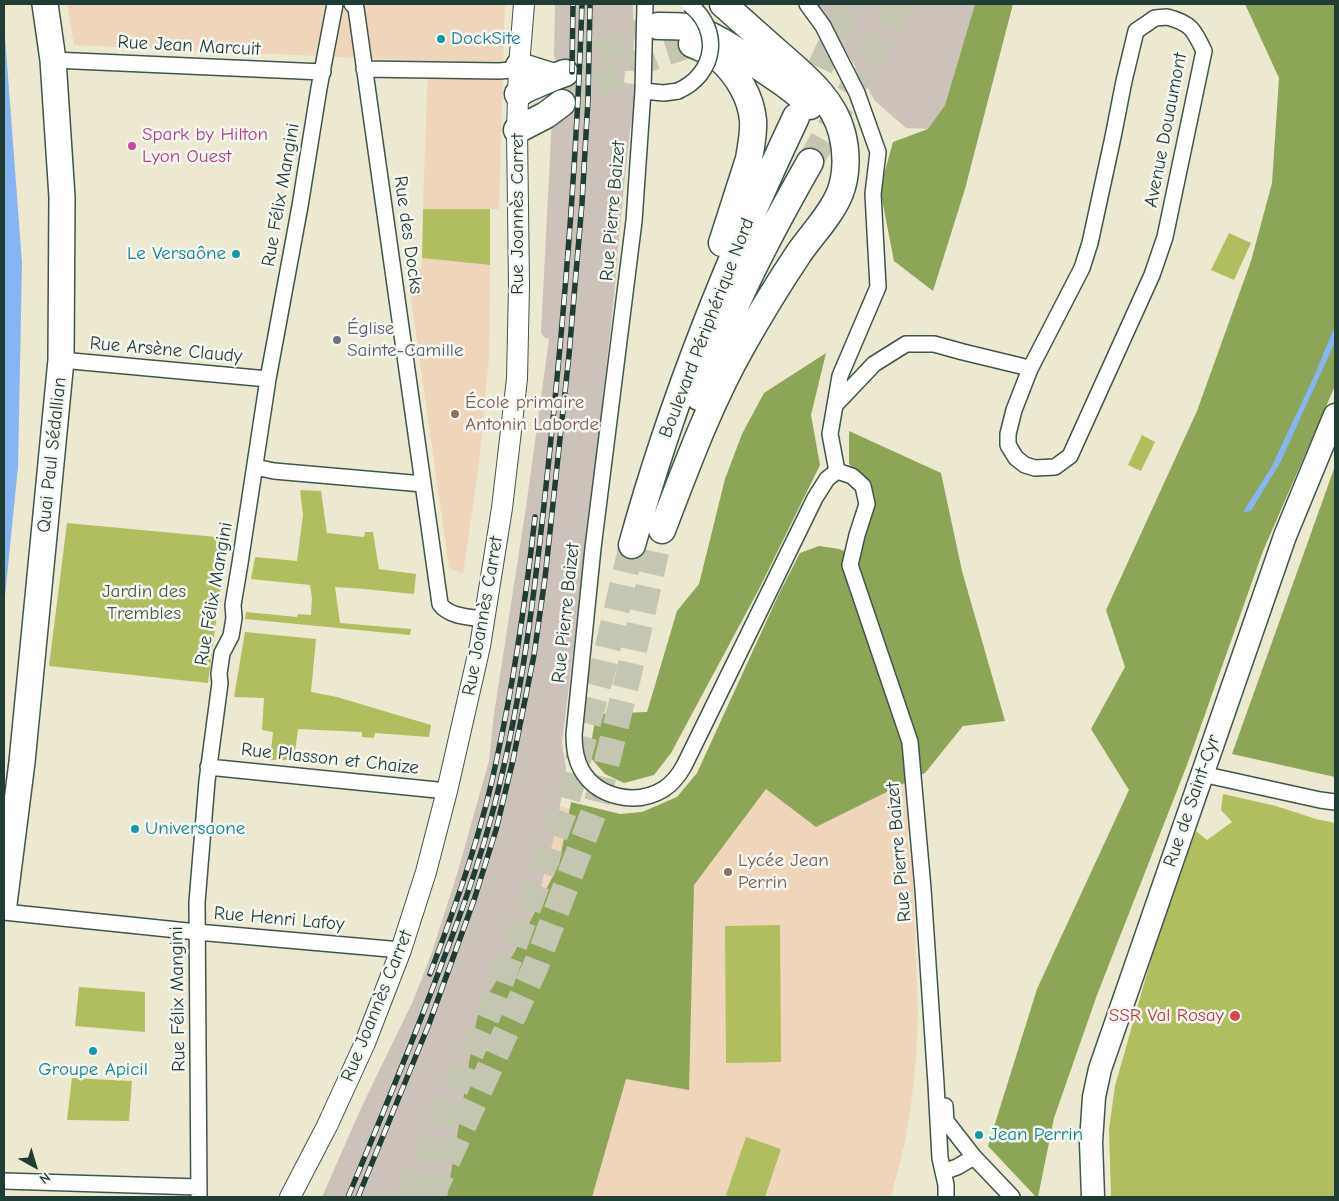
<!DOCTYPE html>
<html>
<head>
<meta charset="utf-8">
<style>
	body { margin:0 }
	#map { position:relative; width:1339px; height:1201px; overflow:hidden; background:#ede8d0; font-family:"Comic Neue",sans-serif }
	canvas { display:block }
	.frame { position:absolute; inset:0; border:5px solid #1f3d34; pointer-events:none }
	.north { position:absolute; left:10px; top:1141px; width:50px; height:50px; -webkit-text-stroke:4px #f6f6f2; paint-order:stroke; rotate:141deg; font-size:14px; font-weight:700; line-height:20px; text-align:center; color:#1f3d34 }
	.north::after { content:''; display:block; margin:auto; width:18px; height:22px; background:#1f3d34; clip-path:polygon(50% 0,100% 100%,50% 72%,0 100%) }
</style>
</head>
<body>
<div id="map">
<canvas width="1339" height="1201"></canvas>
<div class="frame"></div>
<div class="north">N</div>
</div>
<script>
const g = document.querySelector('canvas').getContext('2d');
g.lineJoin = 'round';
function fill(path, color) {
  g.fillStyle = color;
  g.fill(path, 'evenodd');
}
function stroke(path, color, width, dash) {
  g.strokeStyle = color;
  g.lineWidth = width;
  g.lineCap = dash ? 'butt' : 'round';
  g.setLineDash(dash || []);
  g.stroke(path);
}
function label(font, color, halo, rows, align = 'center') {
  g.font = font + ' "Comic Neue",sans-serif';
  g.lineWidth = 5;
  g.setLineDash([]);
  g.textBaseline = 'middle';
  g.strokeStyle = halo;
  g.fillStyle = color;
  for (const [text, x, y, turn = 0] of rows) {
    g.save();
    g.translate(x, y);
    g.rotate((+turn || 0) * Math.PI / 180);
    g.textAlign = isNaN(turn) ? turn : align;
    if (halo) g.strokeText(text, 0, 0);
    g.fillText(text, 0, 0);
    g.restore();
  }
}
fill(new Path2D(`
	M67,4H505L499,209H423L428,61L74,45Z
	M422,258L490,265L489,358L479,464L463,574L449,568L407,271L421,269Z
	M819,546L839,549L847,589L901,751L910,825L907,837L912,865L914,902L918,1015L916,1059L911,1106L904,1146L891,1197H447L560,806L692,844L743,706L778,596L800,553Z`), '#efd6bb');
fill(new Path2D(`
	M555,4H633L634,71H625L624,83L637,84L633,115L630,130L621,216L614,297L598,443L586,535L584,552L585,555L562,743L566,769L556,830L534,912L515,951L479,1009L474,1032L447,1197H322L362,1106L413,1001L431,955L457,874L489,761L494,714L526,507L549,339L545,338L541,333L553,98L560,64L555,59L554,54Z
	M800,4H975L945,105L928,129L906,128L875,101L831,25Z`), '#cdc2b9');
fill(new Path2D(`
	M423,209H490V265L422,258Z
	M1229,233L1251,243L1234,280L1211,270Z
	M1142,435L1155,442L1141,471L1128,465Z
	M300,490L321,491L327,533L364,537L365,532H373L379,569L416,574L414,594L364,589L335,587L340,623L411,629L410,635L245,619L246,612L297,617L298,614L311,615L312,598L310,585L251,579L255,557L297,561L303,515Z
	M67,523L227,538L208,683L49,666Z
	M245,632L316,639L311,692L337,697L431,725L429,737L375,733L374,738L362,737V732L298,729L294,760H270L273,732L262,730L264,698L234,697Z
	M1223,794L1276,806L1316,819L1335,823V1197H1111L1109,1129L1115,1086L1155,945L1196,831L1207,840L1232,822L1221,810Z
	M780,925L781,1062L726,1063L725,926Z
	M79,987L145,992V1032L75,1026Z
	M72,1078L132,1081L129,1121L67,1120Z
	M746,1137L781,1149L765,1197H732L726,1195Z`), '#b1be60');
fill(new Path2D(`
	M975,4H1013L965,189L933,291L894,261L880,189L893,142L928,129L945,105Z
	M1245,4H1335V386L1263,551L1187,765L1097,995L1054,1118L1038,1197H1036L988,1146L1037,989L1129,790L1091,729L1125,667L1106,610L1197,411L1251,261L1272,183L1279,78Z
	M826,353L811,415L820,465L759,589L671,753L654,775L624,783L605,774L589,756L596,714L647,712L677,611L699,584L725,479L742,434L764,393Z
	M849,431L941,473L962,571L1005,721L963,726L925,773L816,827L766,789L694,885L689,1090L626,1079L592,1197H447L474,1032L479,1009L515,951L559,864L571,802L620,814L642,812L677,797L697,773L778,596L800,553L819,546L839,549L858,557L875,507L870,484L849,464Z
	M1335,466V777L1232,754Z`), '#8ca556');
fill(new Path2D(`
	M4,23L22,263L18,467L4,606Z
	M1335,326V342L1281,461L1251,511L1243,512L1271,468L1315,374Z`), '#87b5f1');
stroke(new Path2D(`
	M565,73L589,61L628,36L658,26
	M562,103L636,64L664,53L692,44
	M803,103L850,4
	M810,162L900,4
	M408,1197L493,1003L564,811L603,668L632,545
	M431,1197L535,968L596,806L629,673L656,552`), '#c4c6b1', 26, [26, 13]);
const minor = new Path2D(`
	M352,4L356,8L440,604C449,617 470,617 484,619
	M645,4L643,91L634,221L593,548L574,735C574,747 575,758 581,769C597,798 636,806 664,789C673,783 679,775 684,766L815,498L827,479L837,471
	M807,4L823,26L857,93L878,152L873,194L878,287L840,376L830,434L837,471
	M1167,17C1191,23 1194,30 1204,51L1165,237L1152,275L1070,456L1055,467L1035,468L1025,465L1016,458L1008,445V434L1014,410L1030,369L1082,268L1090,243L1113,137L1124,81L1136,31L1155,18Z
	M53,60L323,72
	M364,69L499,71L511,70L519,66
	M643,91L664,93L678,91
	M61,360L268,379
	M837,403L874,364L906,344H934L963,352L1021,366L1030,369
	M255,467L274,471L423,484
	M837,471L852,476L863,486L867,504L857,535L850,565L910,742L923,889L936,1084L940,1158L946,1185V1197
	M208,767L447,791
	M1202,774L1320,800L1335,802
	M4,912L197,932L401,950
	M945,1106L946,1121L974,1157L1012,1197
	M943,1172L957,1167L974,1157
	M4,1181L199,1187
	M199,1197L197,902L207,781L220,683L219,674L222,653L231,636L234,618L233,605L240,563L268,379L300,206L319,88L335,4`);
const tertiary = new Path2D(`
	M290,1197L327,1126L365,1043L401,950L426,872L447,791L480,646L502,508L517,379L519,286L517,130L519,66L524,4`);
const secondary = new Path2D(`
	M1093,1197L1091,1142L1094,1097L1100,1069L1285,536L1335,415`);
const primary = new Path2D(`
	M4,904L22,762L61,360L62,197L53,60L45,4`);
const trunk = new Path2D(`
	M658,26C667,26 677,26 685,27C716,33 742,55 767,72C782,82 798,92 810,106
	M692,44C702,48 712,53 720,59C737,74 751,97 753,120C754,133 751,146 749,159L722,243
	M519,66L554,77L565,73
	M518,94L526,89L554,77
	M517,130L546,115L562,103
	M699,397C711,364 724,330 739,298C760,251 785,206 810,162
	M662,530C686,468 709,404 742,346C760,314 779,283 799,253C813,233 831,215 840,193C847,175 847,152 842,133C833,98 803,75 777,52C759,36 741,20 723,4
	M632,545C673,396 730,257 796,117`);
stroke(minor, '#3e574b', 18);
stroke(tertiary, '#3e574b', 22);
stroke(secondary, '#3e574b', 25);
stroke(primary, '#3e574b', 28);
stroke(trunk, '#3e574b', 29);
stroke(minor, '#fff', 15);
stroke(tertiary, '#fff', 20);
stroke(secondary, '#fff', 22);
stroke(primary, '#fff', 25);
stroke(trunk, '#fff', 26);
const rail = new Path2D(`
	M572,72L573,4
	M430,974C457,902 483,829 498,753C515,675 526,597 535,517
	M348,1197C380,1120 413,1042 442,963C459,919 475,874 488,829C522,708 536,583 549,458C565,307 577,156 582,4
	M358,1197L429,1024L474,900L496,830L513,760L534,655L545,578L569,355L582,203L588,100L590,4`);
stroke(rail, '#1f3d34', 5.5);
stroke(rail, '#f6f6f2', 4, [11]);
const minorBridge = new Path2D(`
	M678,91C716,74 722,30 689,4`);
stroke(minorBridge, '#3e574b', 18, []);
stroke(minorBridge, '#fff', 15);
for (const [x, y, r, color] of [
	[441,39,5,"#0f9aa8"],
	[132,146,5,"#d1479c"],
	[236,254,5,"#0f9aa8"],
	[337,340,5,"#6b7280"],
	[455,414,5,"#8d6e63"],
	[135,829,5,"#0f9aa8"],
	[728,872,5,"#8d6e63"],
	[1235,1016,6,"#e0444e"],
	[93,1051,5,"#0f9aa8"],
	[979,1135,5,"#0f9aa8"]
]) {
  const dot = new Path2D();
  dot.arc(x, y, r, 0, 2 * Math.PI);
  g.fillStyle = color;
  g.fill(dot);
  stroke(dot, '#f6f6f2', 2);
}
label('19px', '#0d838f', '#f6f6f2', [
	["DockSite",451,39],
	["Le Versaône",226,254,"right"],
	["Universaone",145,829],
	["Groupe Apicil",93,1070,"center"],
	["Jean Perrin",989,1135]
], 'left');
label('19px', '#1f3d34', '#f6f6f2', [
	["Rue Jean Marcuit",189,46,3],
	["Avenue Douaumont",1166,130,-79],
	["Rue Félix Mangini",281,195,-80],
	["Rue Pierre Baizet",613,211,-85],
	["Rue Joannès Carret",518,214,-90],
	["Rue des Docks",408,235,82],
	["Boulevard Périphérique Nord",707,328,-69],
	["Rue Arsène Claudy",166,350,5],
	["Quai Paul Sédallian",52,455,-84],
	["Rue Félix Mangini",214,594,-80],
	["Rue Pierre Baizet",566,613,-84],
	["Rue Joannès Carret",483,616,-80],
	["Rue Plasson et Chaize",330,759,6],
	["Rue de Saint-Cyr",1192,801,-71],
	["Rue Pierre Baizet",899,852,-95],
	["Rue Henri Lafoy",279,919,5],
	["Rue Félix Mangini",178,999,-91],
	["Rue Joannès Carret",377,1006,-68]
]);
label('19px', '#b23c85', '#f6f6f2', [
	["Spark by Hilton",142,135],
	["Lyon Ouest",142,157]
], 'left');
label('19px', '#5b616d', '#f6f6f2', [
	["Église",347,329],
	["Sainte-Camille",347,351]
], 'left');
label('19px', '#785e54', '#f6f6f2', [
	["École primaire",465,403],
	["Antonin Laborde",465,425],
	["Lycée Jean",738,861],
	["Perrin",738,883]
], 'left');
label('19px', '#445d3f', '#f6f6f2', [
	["Jardin des",144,592],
	["Trembles",144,614]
]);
label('19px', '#be3a42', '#f6f6f2', [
	["SSR Val Rosay",1224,1016]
], 'right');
</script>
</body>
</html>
